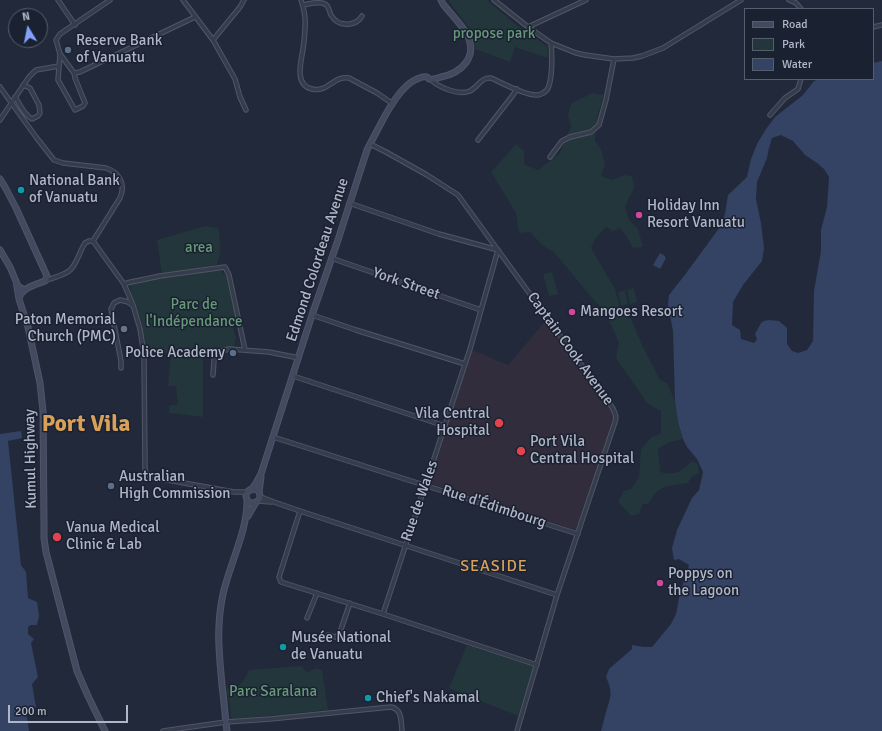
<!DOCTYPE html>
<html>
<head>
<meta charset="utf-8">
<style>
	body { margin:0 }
	#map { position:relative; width:882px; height:731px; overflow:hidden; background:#21293b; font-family:Signika,sans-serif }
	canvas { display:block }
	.legend { position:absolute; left:744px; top:8px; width:130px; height:72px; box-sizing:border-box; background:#1a2130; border:1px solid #565d6c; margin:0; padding:5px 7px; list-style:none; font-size:12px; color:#b0b6c7 }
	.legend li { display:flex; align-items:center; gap:8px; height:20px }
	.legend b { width:20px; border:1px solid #565d6c }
	.north { position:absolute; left:8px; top:8px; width:40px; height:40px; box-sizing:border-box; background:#1a2130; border:1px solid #565d6c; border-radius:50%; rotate:350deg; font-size:11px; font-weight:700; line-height:16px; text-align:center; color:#b0b6c7 }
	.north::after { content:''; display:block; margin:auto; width:14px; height:18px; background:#80a2fc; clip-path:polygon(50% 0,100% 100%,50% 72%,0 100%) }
	.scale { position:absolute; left:8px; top:705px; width:120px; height:18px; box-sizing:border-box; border:2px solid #b0b6c7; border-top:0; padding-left:5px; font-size:12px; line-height:14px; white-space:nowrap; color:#b0b6c7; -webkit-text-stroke:3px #1a2130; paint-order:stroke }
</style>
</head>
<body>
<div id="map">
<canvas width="882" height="731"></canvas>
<ul class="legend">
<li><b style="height:5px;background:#434a5f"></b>Road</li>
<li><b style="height:11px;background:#23363c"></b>Park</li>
<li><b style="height:11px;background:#344263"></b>Water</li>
</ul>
<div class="north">N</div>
<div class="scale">200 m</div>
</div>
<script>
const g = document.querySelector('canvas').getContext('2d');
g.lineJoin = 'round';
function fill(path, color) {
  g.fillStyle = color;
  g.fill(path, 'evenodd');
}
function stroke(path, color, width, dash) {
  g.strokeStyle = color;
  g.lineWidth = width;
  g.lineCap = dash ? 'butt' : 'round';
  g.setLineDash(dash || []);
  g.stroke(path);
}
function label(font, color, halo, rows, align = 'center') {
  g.font = font + ' Signika,sans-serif';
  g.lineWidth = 3;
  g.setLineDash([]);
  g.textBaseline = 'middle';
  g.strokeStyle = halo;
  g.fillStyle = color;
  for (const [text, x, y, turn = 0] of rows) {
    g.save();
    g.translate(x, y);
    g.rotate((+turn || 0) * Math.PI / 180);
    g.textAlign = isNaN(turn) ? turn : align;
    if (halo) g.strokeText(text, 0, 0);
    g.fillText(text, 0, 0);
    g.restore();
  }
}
fill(new Path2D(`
	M547,319L612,412L614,419L576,530L429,483L449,414L470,349L508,365Z`), '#312d3c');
fill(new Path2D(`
	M448,0H487L515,24L547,46L548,58L515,47L510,62L475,49L473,37L469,28Z
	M592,93L604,95L597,118L595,141L602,151L605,166L601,176L613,180L624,175L632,176L634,188L625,207L629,220L638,229L643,247L633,248L627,237L620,228L613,231L606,227L595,239L591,248L615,289L621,311L631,319L643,347L660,380L667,383L675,401L678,422L683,439L670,442L658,449L660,472C676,475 679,473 692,461L698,464L699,473L691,477L688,483L664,487L655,493L649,503L642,505L639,514L631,516L618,502L624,491L631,489L639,477L641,449L652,437L661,434V411L647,403L616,358L619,343L606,313L592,298L554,252L542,245L530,232L519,233L516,213L491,172L516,144L524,151V164L538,170L560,153L571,126L568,115L571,104Z
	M205,226L218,228C220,240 222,255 216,265L162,274L157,240Z
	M220,270L227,277L235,315L233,328L236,338L234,347L226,348L210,354L147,353C144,334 141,315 133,298C131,293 128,289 132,283L148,280Z
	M552,272L558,294L549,296L543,274Z
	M634,288L637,302L630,304L627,290Z
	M625,290L628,304L621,306L618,292Z
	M171,354H203V417L169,413V406L178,404L176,386H168Z
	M467,645L534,667L518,716L449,688Z
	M301,666L307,672L317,668L322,670L328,710L233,719L231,717L229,698C226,694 225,689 230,687L233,690C237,687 241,684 244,680C246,677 247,673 249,670Z`), '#23363c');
fill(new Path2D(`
	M882,61V731H601C603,725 604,718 606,712C611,696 613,693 606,677L609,669L632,649V645L644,647H652L671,624L676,614L680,593L689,565L679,559L674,560L672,548L677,530L692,498L699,490L703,472L697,459L687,447L683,439L678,422L675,401L673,331L668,305L669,295L684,276L720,227L725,214L728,195L747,177L751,159L757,144L766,129L775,117L803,95L814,81L819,79H873V63ZM781,135L793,141L805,155L817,163L824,169L829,177L827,207L821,230V251L814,291L813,341L807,350L798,353L792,351L787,344V328L779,321L769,320L764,321L761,323L755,334L757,339L754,343L741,339L740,330L732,325L733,302L743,285L762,261L764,248L761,223L756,199L757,182L767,158L769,148L772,138Z
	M660,253L665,256V258H666L660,269L653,265Z
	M21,431L22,438L8,441L21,565L26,572L28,598L37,602L39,616L37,625H31L28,627V634L34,639L31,643L38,677L32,684L36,707L26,711L29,731H0V434Z`), '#344263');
const street = new Path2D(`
	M58,0L75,25
	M183,0L213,40L240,7L244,0
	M301,0C304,9 306,18 305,27C305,35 304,42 303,49C301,62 294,85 312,89C328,93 334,75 349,78L377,93L393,104
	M494,0L528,27L551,43L576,53L585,55L614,59L633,58L642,56L663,48L741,0
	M789,0L796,3L801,9
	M303,5C309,4 319,1 325,4C329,6 329,11 331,15C335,22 342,25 350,24C356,23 359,21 362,16
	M528,27L586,0
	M873,27L882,25
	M213,40L235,79L240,97L246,110
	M60,54L74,73L75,78L85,103L83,106L75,110L58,80L60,54L56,40L60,34L110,0
	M74,73L80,72L195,17
	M431,80C439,87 458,96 470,91C478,87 481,77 491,78C502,83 524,95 536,95C540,95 544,93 547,90C553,81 552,53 551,43
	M0,87L36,137L54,160L63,163L106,168C120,173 126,184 120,198L93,241H89L85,243C79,252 77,265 69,271C62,276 52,278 45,281
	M15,97C20,104 24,115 32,119L38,116L40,113L39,105L30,88L23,85
	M770,115L785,98L798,89L801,79
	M0,120L29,77L36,70L59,66
	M478,140L513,95L517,89
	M370,144L386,152L427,175L458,195L612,407C615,413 617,416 615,422L557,595L517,731
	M550,157L562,141L570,137L591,132L599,125L606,100L614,59
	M349,203L439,234L498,250
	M93,241L124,284L133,305L140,329L144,354L145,469L146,473L151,477L234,492H248
	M331,258L481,310
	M124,284L131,282L160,276L225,267L229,275L245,350
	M312,315L356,330L465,364
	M121,368V361L111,309L114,303L120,300L128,302L132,305
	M213,375L214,360L222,351L229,349L269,352L299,358
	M293,376L445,426
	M273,437L578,534
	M261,497L274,502L300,511L557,595
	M259,501L271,502
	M300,511L279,577L280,580L281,582L383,614L537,665
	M383,614L470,349L498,250
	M307,618L317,593
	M328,635L335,637L339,635L350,603
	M163,731L226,722L270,719L391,707C402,709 401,721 402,731`);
const secondary = new Path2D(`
	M0,179L5,187L16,208L47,276L45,281C35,285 23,287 19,298
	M0,250L10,267L18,286L24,290
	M16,281L19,299L28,327L40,383L43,411L44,525V538L46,552L77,671L88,696L105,731
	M246 496a7 7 0 1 1 14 0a7 7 0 1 1-14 0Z
	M251,490L256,483L261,474L312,315L337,243L367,150L370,144C380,126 393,96 410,83C414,80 422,76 427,77C428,77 428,78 429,79C432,80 438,78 441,77C462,73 477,57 468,36C463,26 450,13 443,4L441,0
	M259,492L261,477
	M248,516L256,502
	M227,731C225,716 224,700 222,685C219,652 216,627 223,594C230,563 248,530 247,499`);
stroke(street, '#505666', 5.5);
stroke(secondary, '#505666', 7);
stroke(street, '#353c4b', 3.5);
stroke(secondary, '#434a5f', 5);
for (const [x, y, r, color] of [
	[68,50,4,"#5c6f8a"],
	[21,190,4,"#0f9aa8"],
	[639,215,4,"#d1479c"],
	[572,312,4,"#d1479c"],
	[124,329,4,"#6b7280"],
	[233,353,4,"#5c6f8a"],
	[499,423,5,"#e0444e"],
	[521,451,5,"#e0444e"],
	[111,486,4,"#5c6f8a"],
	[57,537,5,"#e0444e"],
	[660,583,4,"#d1479c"],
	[283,647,4,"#0f9aa8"],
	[368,698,4,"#0f9aa8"]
]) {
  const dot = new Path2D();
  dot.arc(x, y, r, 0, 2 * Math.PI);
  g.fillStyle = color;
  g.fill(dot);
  stroke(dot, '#1a2130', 1.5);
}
label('15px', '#669978', '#1a2130', [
	["propose park",494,34],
	["area",199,248],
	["Parc de",194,305],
	["l'Indépendance",194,322],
	["Parc Saralana",273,692]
]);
label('15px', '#b0b6c7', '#1a2130', [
	["Reserve Bank",76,41],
	["of Vanuatu",76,58],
	["National Bank",29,181],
	["of Vanuatu",29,198],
	["Holiday Inn",647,206],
	["Resort Vanuatu",647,223],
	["Mangoes Resort",580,312],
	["Paton Memorial",116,320,"right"],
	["Church (PMC)",116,337,"right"],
	["Police Academy",225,353,"right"],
	["Vila Central",490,414,"right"],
	["Hospital",490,431,"right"],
	["Port Vila",530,442],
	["Central Hospital",530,459],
	["Australian",119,477],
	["High Commission",119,494],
	["Vanua Medical",66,528],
	["Clinic & Lab",66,545],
	["Poppys on",668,574],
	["the Lagoon",668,591],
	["Musée National",291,638],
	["de Vanuatu",291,655],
	["Chief's Nakamal",376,698]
], 'left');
label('15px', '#b0b6c7', '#1a2130', [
	["Edmond Colordeau Avenue",318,260,-72],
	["York Street",406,284,19],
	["Captain Cook Avenue",570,349,54],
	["Kumul Highway",31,459,-91],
	["Rue de Wales",420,501,-71],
	["Rue d'Édimbourg",494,507,18]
]);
g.letterSpacing = '1px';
label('16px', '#d8a05a', '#1a2130', [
	["SEASIDE",494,567]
]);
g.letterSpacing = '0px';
label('bold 23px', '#d8a05a', '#1a2130', [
	["Port Vila",86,425]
]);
</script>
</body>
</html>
